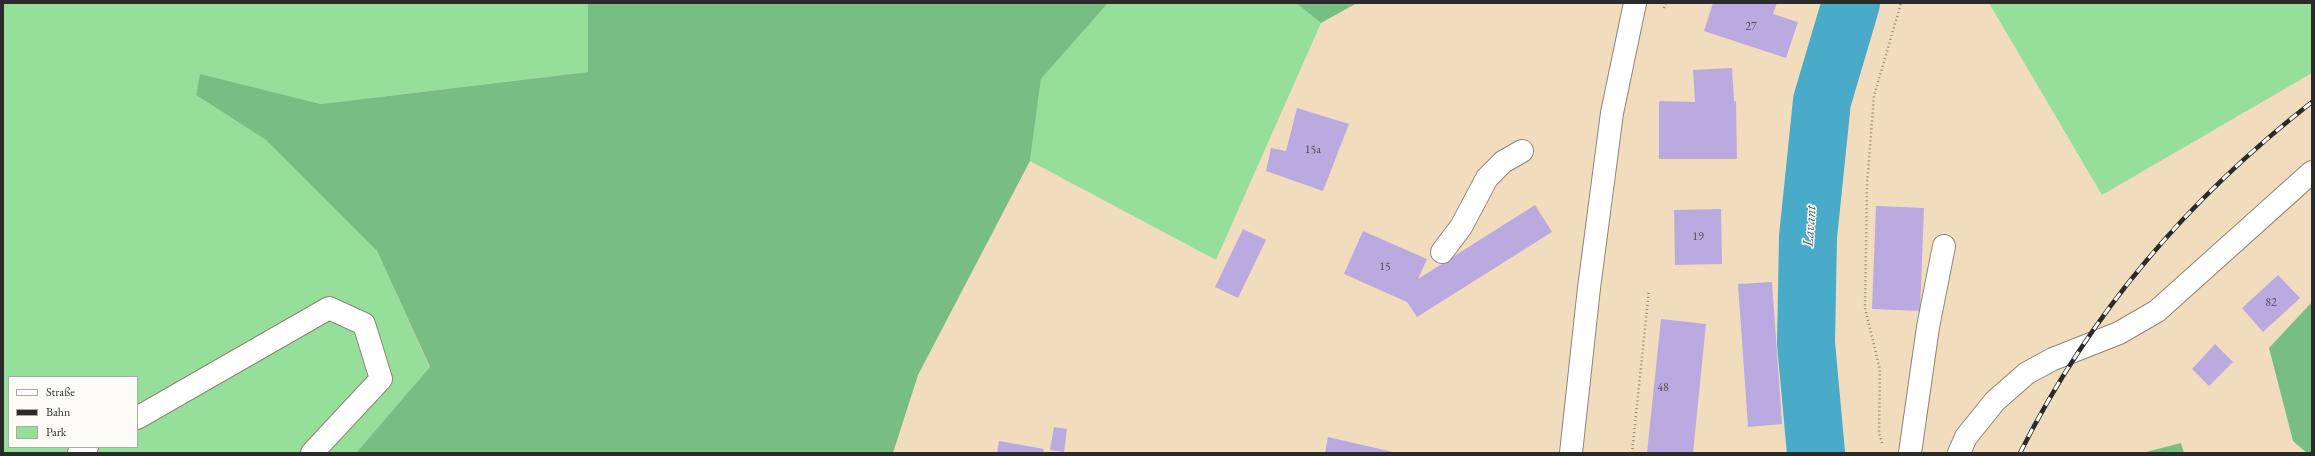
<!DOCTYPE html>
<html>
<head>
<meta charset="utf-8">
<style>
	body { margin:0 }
	#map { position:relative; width:2315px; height:456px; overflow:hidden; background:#f1ddbe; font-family:"EB Garamond",serif }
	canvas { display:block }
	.frame { position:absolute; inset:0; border:4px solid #2b2b2b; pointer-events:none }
	.legend { position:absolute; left:8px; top:376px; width:130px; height:72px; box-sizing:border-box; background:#fdfcf7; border:1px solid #a9a8a5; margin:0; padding:5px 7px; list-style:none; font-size:12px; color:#2b2b2b }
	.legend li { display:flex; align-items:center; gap:8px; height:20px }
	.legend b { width:20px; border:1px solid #a9a8a5 }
</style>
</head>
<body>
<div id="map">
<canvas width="2315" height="456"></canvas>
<div class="frame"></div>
<ul class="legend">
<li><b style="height:5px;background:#fff"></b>Straße</li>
<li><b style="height:5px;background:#2b2b2b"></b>Bahn</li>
<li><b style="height:11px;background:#95df9b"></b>Park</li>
</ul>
</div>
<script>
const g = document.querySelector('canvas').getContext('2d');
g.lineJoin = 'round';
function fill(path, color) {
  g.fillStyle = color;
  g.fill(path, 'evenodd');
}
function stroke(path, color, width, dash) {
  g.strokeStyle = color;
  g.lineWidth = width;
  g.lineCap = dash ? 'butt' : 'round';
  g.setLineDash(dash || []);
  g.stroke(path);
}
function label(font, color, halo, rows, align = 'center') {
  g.font = font + ' "EB Garamond",serif';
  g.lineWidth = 3;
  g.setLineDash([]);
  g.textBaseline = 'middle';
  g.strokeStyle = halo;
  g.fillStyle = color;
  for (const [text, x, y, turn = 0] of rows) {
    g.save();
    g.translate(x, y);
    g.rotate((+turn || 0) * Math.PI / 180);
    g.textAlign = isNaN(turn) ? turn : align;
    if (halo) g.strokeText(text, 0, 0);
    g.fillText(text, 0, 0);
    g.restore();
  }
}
fill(new Path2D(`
	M3,3H588V72L321,104L200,75L196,95L266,140L377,251L430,368L356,453H3ZM9,377H137V447H9Z
	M1108,3H1296L1321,23L1216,260L1030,161L1041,79Z
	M1989,3H2312V73L2102,195Z`), '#95df9b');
fill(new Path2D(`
	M588,3H1108L1041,79L1030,161L918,375L893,453H356L430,367L377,251L266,140L196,95L200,74L321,104L588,72Z
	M1296,3H1357L1321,23Z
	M2312,302V453H2307L2293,441L2269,348Z
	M2181,443L2184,453H2142Z`), '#78be83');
stroke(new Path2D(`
	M1816,453L1806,343L1808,237L1822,101L1851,3`), '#49abc8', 58);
fill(new Path2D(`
	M1713,3H1777L1773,14L1798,22L1786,58L1704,31Z
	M1732,68L1734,101L1736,102L1737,159H1659V101L1695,102L1693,70Z
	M1297,108L1349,124L1323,191L1266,171L1271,148L1286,151Z
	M1535,205L1552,232L1417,317L1407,302L1344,274L1363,231L1427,259L1418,279Z
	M1876,206L1924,208L1920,311L1872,309Z
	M1721,209L1722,264L1675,265L1674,210Z
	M1243,229L1266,240L1238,298L1215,287Z
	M2278,275L2300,298L2263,332L2242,308Z
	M1772,282L1782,424L1748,427L1738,284Z
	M1661,319L1706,324L1693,453H1647Z
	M2215,344L2233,362L2209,386L2192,369Z
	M1054,427L1067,429L1064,452L1050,450Z
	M1328,437L1393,452V453H1325Z
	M999,441L1044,449L1043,453H997Z`), '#baaadf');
const minor = new Path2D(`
	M1442,252L1461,227L1487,178L1503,162L1522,151
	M137,418L329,308L364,324L381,379L312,453
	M79,453L87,447
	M1910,453L1928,327L1944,246
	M1959,453L1966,437L1995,401L2027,373L2053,359L2119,333L2157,311L2312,172`);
const major = new Path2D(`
	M1571,453L1589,288L1612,113L1635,3`);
stroke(minor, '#8e8474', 24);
stroke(major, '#8e8474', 24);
stroke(new Path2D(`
	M1664,8L1666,3
	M1882,443L1879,433L1880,370L1865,308L1867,185L1874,96L1901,3
	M1632,453L1649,290`), '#8e8474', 2.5, [1, 3]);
stroke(minor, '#fff', 22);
stroke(major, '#fff', 22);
const rail = new Path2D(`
	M2020,453C2091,312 2188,199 2312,102`);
stroke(rail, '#2b2b2b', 4.5);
stroke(rail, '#fdfcf7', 3, [9]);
label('12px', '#4f4b58', null, [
	["27",1751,27],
	["15a",1313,150],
	["19",1698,237],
	["15",1385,267],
	["82",2271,303],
	["48",1663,388]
]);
label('italic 15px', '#375e6a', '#fdfcf7', [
	["Lavant",1810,226,-86]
]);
</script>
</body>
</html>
